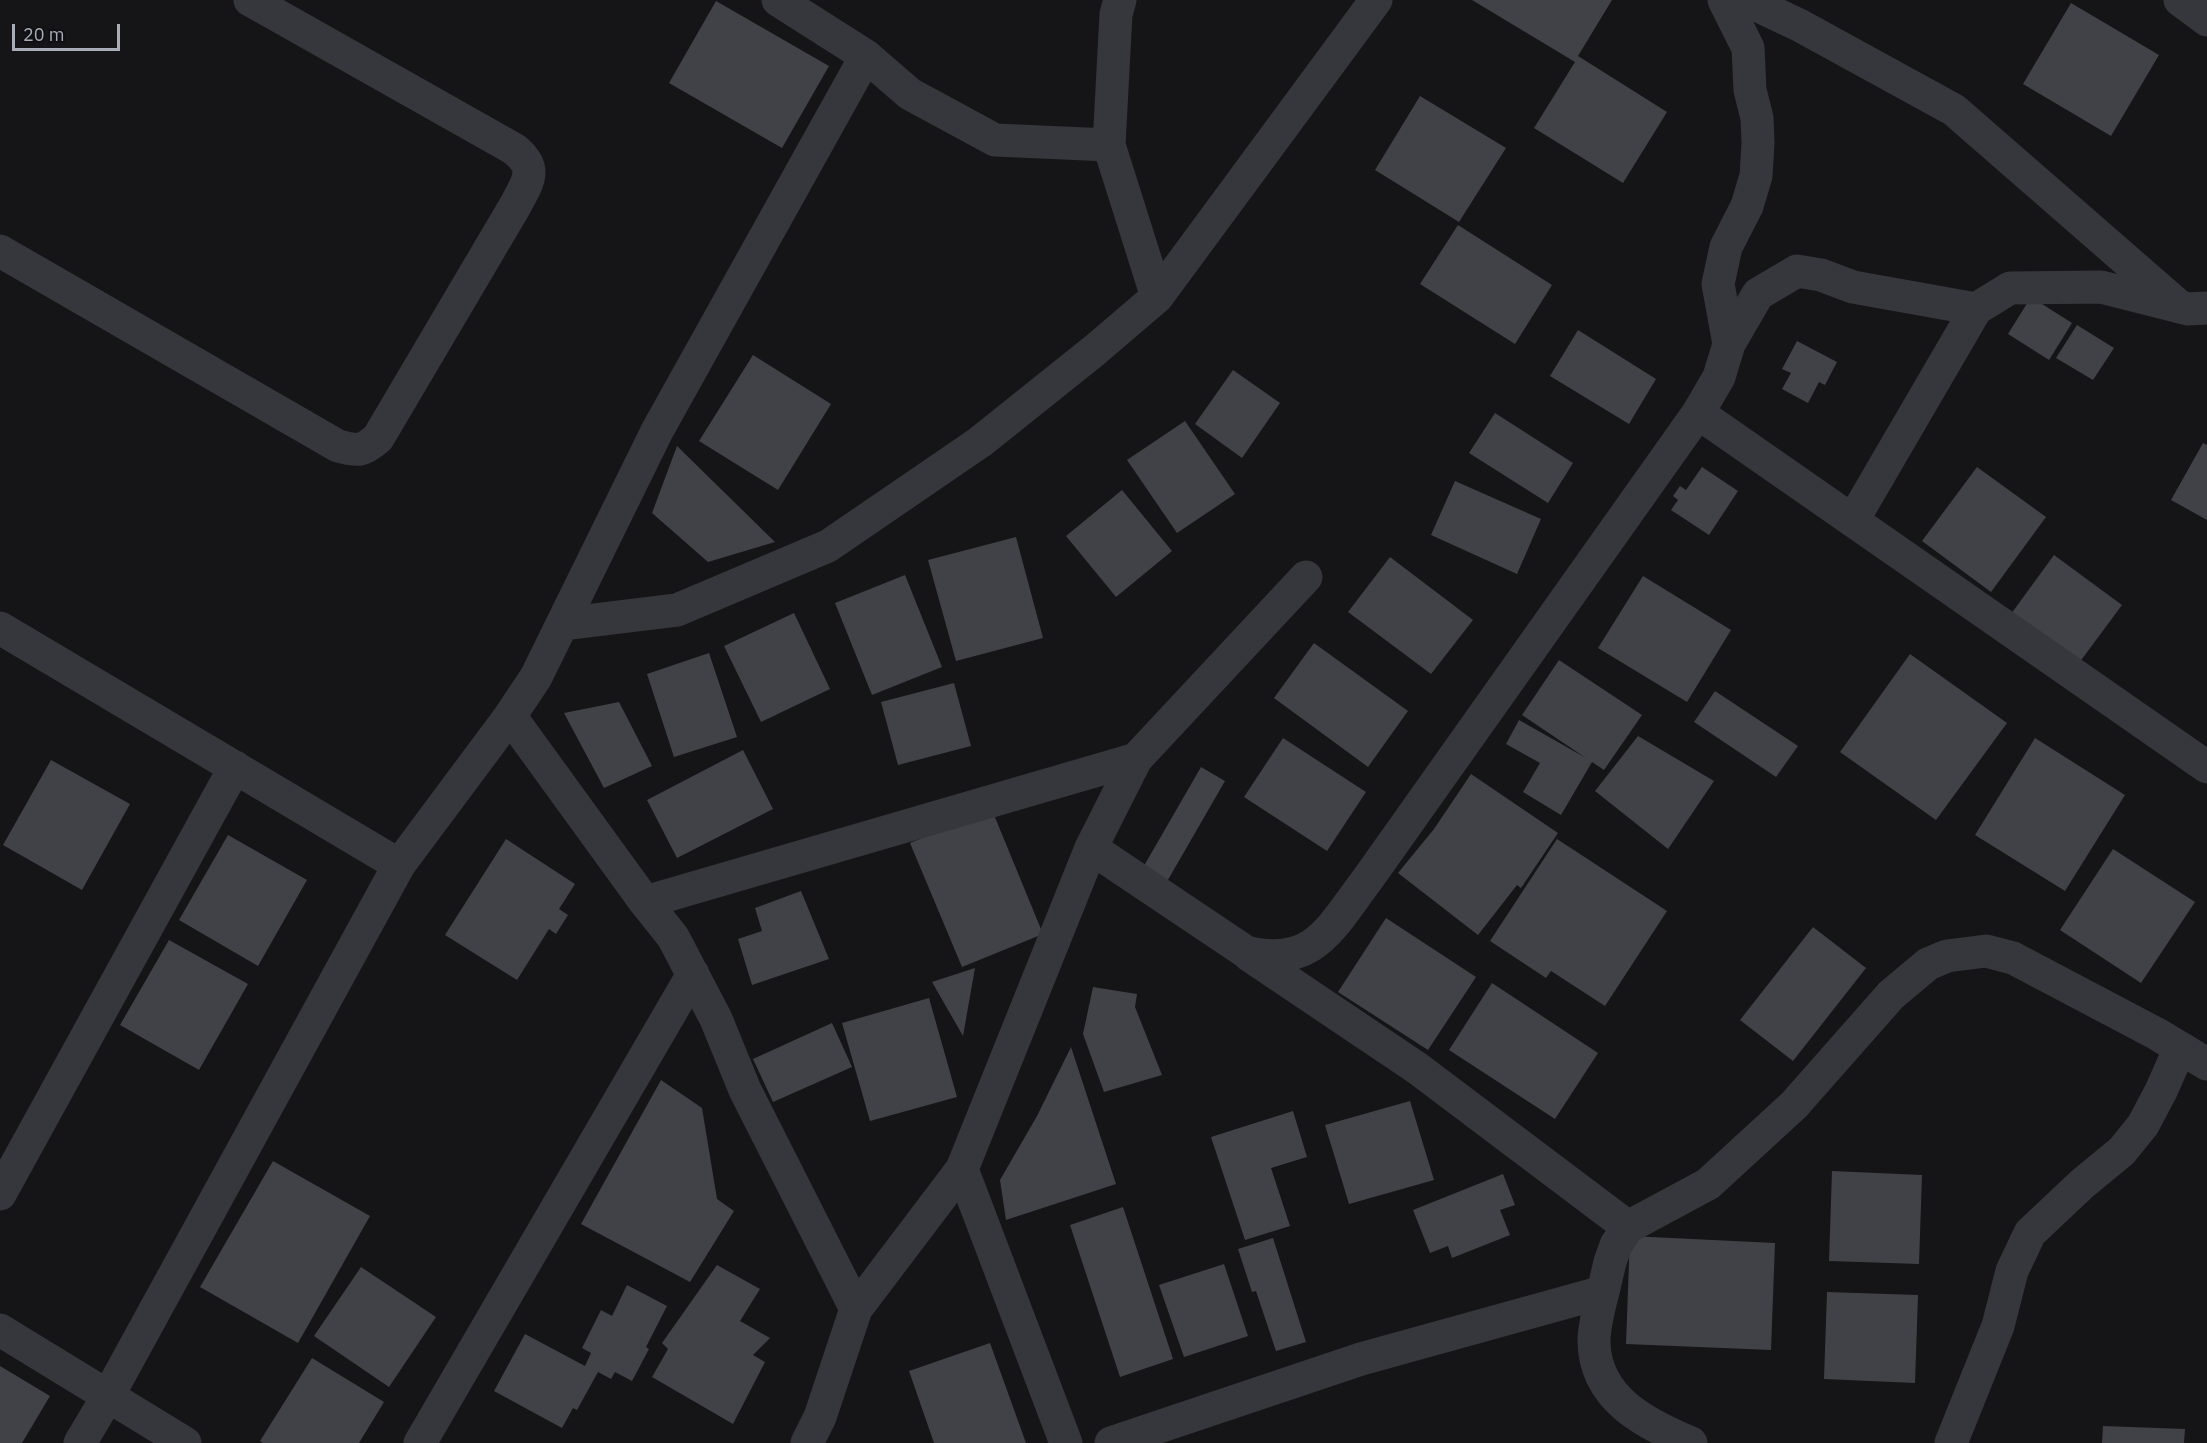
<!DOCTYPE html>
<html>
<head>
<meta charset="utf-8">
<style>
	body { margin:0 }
	#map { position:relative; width:2207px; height:1443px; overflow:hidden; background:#151517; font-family:"IBM Plex Sans",sans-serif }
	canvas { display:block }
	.scale { position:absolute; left:12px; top:24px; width:108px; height:27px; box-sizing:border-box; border:3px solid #a7acb6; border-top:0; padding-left:8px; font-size:18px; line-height:21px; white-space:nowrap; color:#a7acb6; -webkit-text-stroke:4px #101012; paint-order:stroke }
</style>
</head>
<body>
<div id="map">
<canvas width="2207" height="1443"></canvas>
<div class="scale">20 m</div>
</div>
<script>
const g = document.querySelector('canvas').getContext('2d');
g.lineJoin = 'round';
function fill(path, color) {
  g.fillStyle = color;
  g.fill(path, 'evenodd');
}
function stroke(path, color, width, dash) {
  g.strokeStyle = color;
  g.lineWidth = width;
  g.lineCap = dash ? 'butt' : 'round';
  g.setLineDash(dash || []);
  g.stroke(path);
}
fill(new Path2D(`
	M1472,0H1612L1578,56L1667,112L1623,183L1534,128L1575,62Z
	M716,1L829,66L782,148L669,83Z
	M2071,3L2159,55L2111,136L2023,84Z
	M1420,96L1506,148L1459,222L1375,170Z
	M1458,225L1552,285L1515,344L1420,284Z
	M2031,297L2072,323L2049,360L2008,334Z
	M2077,325L2114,348L2093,380L2056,358Z
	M1578,330L1656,379L1629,424L1550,376Z
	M1797,341L1837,362L1825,385L1819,382L1808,403L1782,389L1791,373L1782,369Z
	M753,355L831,404L778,490L699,441Z
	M1233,370L1280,403L1242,458L1195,424Z
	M1495,413L1573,463L1548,503L1469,453Z
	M1185,421L1235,494L1177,533L1127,460Z
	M2203,443L2207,445V520L2171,500Z
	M677,446L775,542L708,562L652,513Z
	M1702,467L1738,491L1709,535L1671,510L1678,500L1673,496L1680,486L1686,490Z
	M1977,467L2046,517L1991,592L1922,541Z
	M1455,481L1541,519L1517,574L1431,535Z
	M1122,490L1172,551L1116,597L1066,536Z
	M1016,537L1043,638L956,661L928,560Z
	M2054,555L2122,605L2079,663L2011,614Z
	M1390,557L1473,620L1431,674L1348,612Z
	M905,575L942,667L872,695L835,603Z
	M1643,576L1731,630L1687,702L1598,648Z
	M794,613L830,689L761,722L724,646Z
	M1314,643L1408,711L1368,767L1274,698Z
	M709,653L737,737L674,757L647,674Z
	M1910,654L2007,723L1936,820L1840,752Z
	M1559,660L1642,715L1604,770L1592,762L1561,815L1523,792L1540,763L1506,744L1519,720L1586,758L1522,715Z
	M954,683L971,746L898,765L881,702Z
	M1715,691L1798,746L1776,777L1694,722Z
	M619,702L652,766L604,788L564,713Z
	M1638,736L1714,781L1668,849L1595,791Z
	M1283,738L1366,792L1327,851L1244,797Z
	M2035,738L2125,795L2065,891L1975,835Z
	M743,750L773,809L677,858L647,800Z
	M51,760L130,804L82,890L3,845Z
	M1201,767L1225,781L1165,885L1141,871Z
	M1471,774L1558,833L1521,888L1517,885L1478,935L1398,873L1434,829Z
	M992,810L1043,934L962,967L910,843Z
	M228,835L307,880L258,966L179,920Z
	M506,839L575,884L559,909L568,915L556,934L549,929L517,980L445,935Z
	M1557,839L1667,911L1605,1006L1551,971L1546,978L1490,941Z
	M2113,849L2195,902L2141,983L2060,930Z
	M801,891L829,959L752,985L738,939L762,931L755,908Z
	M1386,918L1476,977L1428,1050L1338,992Z
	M1813,927L1866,968L1793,1061L1740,1020Z
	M169,940L248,984L199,1070L120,1025Z
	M975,968L963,1036L932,982Z
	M1492,983L1598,1053L1555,1119L1449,1050Z
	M1093,987L1137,994L1135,1007L1162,1075L1104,1092L1083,1034Z
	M929,998L957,1097L870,1121L842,1023Z
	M832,1023L852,1067L773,1102L753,1059Z
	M1071,1047L1116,1184L1006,1220L1000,1180L1037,1116Z
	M661,1080L702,1108L717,1199L734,1211L690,1282L581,1224Z
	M1410,1101L1434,1180L1349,1204L1325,1125Z
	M1293,1111L1307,1157L1271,1168L1290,1226L1245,1240L1211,1137Z
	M273,1161L370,1216L298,1343L200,1287Z
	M1832,1171L1922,1175L1919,1264L1829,1261Z
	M1503,1174L1515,1205L1500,1210L1510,1235L1452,1258L1448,1246L1430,1253L1413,1210Z
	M1123,1207L1173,1359L1120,1377L1070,1225Z
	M1630,1236L1775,1243L1771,1350L1626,1344Z
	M1273,1238L1306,1342L1276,1351L1256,1291L1252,1292L1238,1249Z
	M1224,1264L1248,1336L1184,1357L1159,1285Z
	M717,1265L760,1289L740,1321L770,1338L753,1355L765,1362L733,1424L652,1377L668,1349L662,1343Z
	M361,1267L436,1317L389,1387L314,1336Z
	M627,1285L667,1306L646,1347L649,1349L632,1381L615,1372L611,1379L598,1372L577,1410L573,1408L562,1428L494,1391L525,1334L585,1366L591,1353L582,1348L601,1310L612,1316Z
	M1827,1292L1918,1295L1915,1383L1824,1379Z
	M990,1343L1026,1443H934L909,1371Z
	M312,1358L384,1402L359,1443H263L260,1441Z
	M0,1366L50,1396L22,1443H0Z
	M2103,1426L2185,1429L2184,1443H2102Z`), '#414247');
stroke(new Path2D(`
	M778,0L866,56L910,94L995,140L1109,145L1157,297
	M1724,0L1748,48L1750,90L1757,118L1758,143L1756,176L1747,206L1726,247L1718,284L1729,344
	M1746,0L1799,25L1954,110L2180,307
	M2180,0L2207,20
	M1109,145L1116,14L1120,0
	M0,251L338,446C358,451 362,452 378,438L515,206C528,181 539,169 514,149L250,0
	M1698,413L2207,767
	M1853,520L1976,309L2010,288L2101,287L2188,309L2207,308
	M562,624L677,610L828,546L980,442L1095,350L1157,297L1376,0
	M0,628L399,865
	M510,716L645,902L673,937L716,1019L745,1090L856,1309
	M1091,848L1246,952C1314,969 1331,927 1367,880L1698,413L1719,377L1729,344L1758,294L1797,271L1821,275L1853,287L1976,309
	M645,902L1136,759
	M1249,955L1417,1068L1628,1227
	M962,1169L1066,1443
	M0,1194L235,767
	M1603,1292C1599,1308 1594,1325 1594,1342C1595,1399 1646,1424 1691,1443
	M0,1330L185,1443
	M80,1443L108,1396L399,865L510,716L536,677L657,431L866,56
	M420,1443L693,974
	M807,1443L820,1417L856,1309L962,1169L1091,848L1136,759L1306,577
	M1111,1443L1361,1359L1603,1292L1610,1262L1616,1245L1628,1227L1708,1184L1794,1105L1891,995L1928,964L1947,956L1986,951L2013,958L2157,1034L2207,1064
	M1951,1443L1998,1326L2012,1271L2030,1233L2082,1184L2122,1151L2143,1125L2161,1091L2180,1048`), '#36373c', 33);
</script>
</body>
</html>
